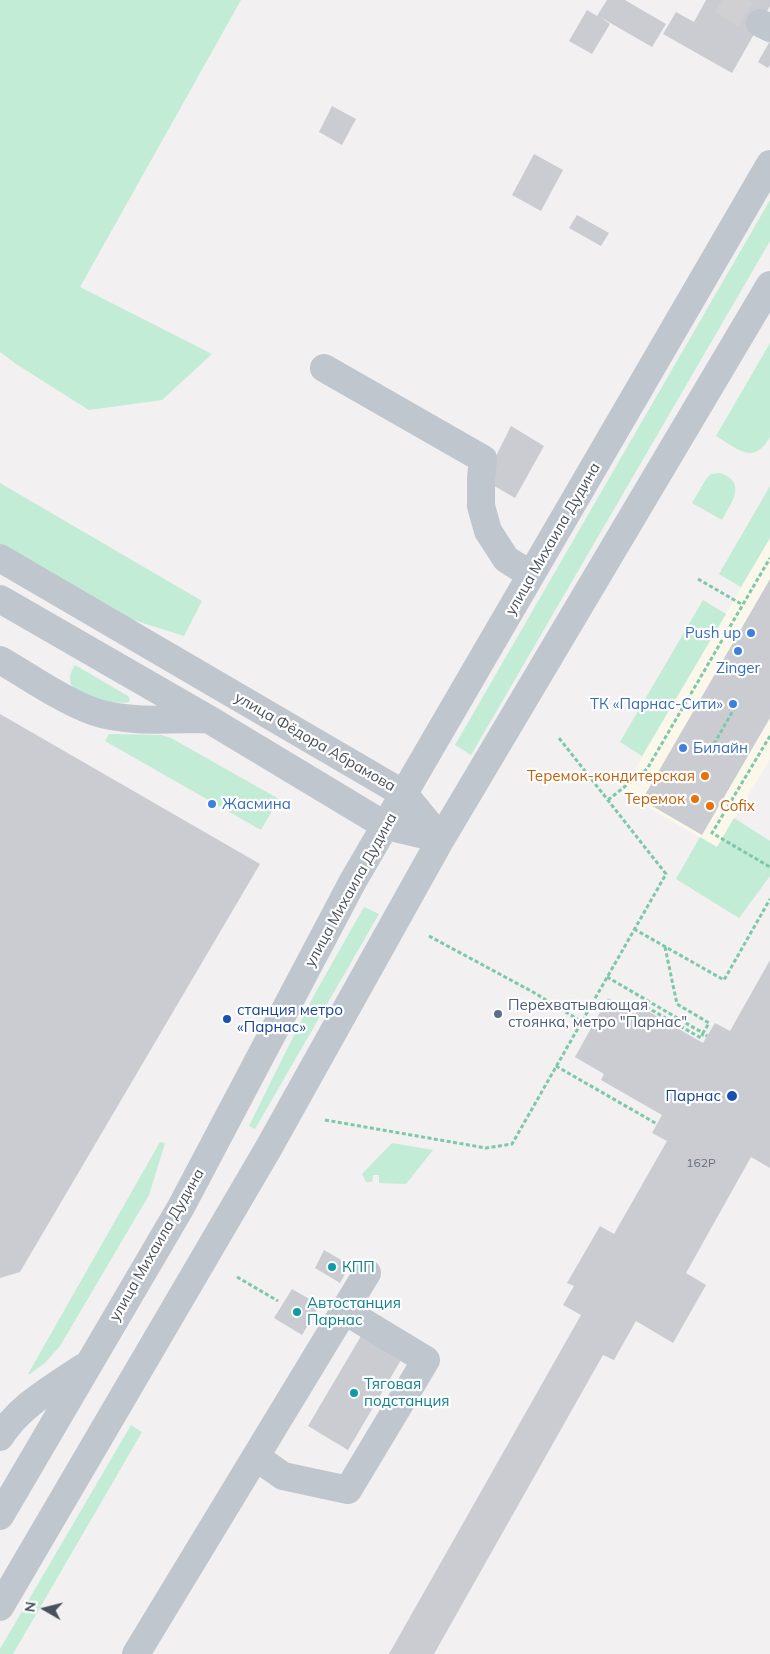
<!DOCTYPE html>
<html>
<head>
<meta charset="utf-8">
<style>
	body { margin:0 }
	#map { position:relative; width:770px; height:1654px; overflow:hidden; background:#f2f0f0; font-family:Mulish,sans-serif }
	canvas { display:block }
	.north { position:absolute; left:20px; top:1584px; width:50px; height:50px; -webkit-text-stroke:4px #fff; paint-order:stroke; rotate:278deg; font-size:14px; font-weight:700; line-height:20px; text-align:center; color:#49525c }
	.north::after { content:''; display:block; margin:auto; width:18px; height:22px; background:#49525c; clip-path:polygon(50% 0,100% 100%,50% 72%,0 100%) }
</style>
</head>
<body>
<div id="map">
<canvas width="770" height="1654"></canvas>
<div class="north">N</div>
</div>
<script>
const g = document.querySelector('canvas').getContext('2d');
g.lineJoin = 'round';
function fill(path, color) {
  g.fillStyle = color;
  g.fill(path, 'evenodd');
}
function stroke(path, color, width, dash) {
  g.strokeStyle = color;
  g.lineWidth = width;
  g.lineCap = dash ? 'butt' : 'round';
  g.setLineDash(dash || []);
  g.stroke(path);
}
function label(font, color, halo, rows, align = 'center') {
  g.font = font + ' Mulish,sans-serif';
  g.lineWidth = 4.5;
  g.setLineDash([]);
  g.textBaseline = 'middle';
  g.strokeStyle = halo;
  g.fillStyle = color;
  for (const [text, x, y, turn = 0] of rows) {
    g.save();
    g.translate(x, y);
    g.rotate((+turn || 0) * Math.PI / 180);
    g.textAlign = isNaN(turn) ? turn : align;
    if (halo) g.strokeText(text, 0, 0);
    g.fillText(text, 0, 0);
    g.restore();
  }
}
fill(new Path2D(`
	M770,538V759L717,848L622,792Z`), '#fbf8eb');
fill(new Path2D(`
	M0,0H241L80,287L212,354L162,400L89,410L16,364L0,352Z
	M770,200V241L471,755L455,745Z
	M770,343V437C753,466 738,449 716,436Z
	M720,473C748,482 731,503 722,520L692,503L706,479L711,474Z
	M0,483L202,601L184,636L130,619L0,544Z
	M770,486V538L741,587L719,574Z
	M703,600L726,614L642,756L620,742Z
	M75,665L128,696L130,699L129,702C115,705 82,699 73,687C67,680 71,671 75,665Z
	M109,734L161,735L171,738L279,799L261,830L105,741Z
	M734,818L770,841V876L739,918L676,879L700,837L717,847Z
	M364,907L379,914L255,1129L249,1126L313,997Z
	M160,1142L165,1143L149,1195L60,1346L45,1363L30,1374H28Z
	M392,1143L433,1150L406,1184L379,1183V1175H373L372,1182H366L362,1174Z
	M131,1425L142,1432L13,1654H0V1649Z`), '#c2ecd5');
fill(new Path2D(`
	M607,0H625L666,24L652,47L600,17L610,24L592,54L569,41L587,10L597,16Z
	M706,0H770V6L732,73L663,34L676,12L694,22Z
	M770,41V65L768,68L758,62Z
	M332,106L356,119L342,145L319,132Z
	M534,154L563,170L541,211L512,195Z
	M577,215L609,233L601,246L569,228Z
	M511,426L544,446L515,498L484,480Z
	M770,579V718L702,835L642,800Z
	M0,714L260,864L20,1272L0,1278Z
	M770,960V1168L751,1157L686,1273L706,1285L673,1343L636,1321L614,1360L603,1355L434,1654H389L581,1315L563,1305L574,1286L567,1283L600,1226L614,1234L667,1141L652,1133L662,1115L601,1080L604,1074L575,1057L608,998L635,1014L639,1006L703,1043L715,1023L730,1031Z
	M324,1250L350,1265L340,1283L315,1268Z
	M292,1289L320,1305L302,1335L274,1318Z
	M361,1336L401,1360L348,1450L308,1426Z`), '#caccd2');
stroke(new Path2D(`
	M722,0L760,23`), '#d0d0d2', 28, [28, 14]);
stroke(new Path2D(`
	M698,579L743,605
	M770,736L712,833L770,867
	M714,744L735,707
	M608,800L647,769L770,558
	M634,929L724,980L770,899
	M429,936L533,992L592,1028
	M665,947L677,1004L709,1023L703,1033L707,1036
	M607,977L703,1033L701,1038L648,1008L646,1011
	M556,1066L657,1124
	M325,1120L486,1148L512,1144L666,874L559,738
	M237,1277L278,1301`), '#7cc8a8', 3, [4, 2.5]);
stroke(new Path2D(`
	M760,23L770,28
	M324,368L483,459L481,479V506L488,531L506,559L531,575
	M0,558L404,794L441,839
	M0,599L210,720L386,826L441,839
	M0,660C28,676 65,702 95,712C128,723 172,719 207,719
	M0,1437C19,1406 53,1388 82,1368
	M256,1457L283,1476L348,1490L426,1360L345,1311
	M0,1516L181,1207L353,881L770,164
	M0,1607L268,1149L441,839L770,285
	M136,1654L367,1273`), '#bfc6ce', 28);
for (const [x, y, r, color] of [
	[751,633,5,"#3f7fe0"],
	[738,651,5,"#3f7fe0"],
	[733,704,5,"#3f7fe0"],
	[683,748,5,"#3f7fe0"],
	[705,776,5,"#e8710a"],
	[695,799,5,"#e8710a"],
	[212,804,5,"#3f7fe0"],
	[710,806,5,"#e8710a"],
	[498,1014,5,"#5c6f8a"],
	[227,1019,5,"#1a4fb4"],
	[732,1096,6,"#1a4fb4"],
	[332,1267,5,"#0f9aa8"],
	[297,1312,5,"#0f9aa8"],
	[354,1393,5,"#0f9aa8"]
]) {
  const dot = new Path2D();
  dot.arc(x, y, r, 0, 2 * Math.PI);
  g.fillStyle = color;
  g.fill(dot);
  stroke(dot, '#fff', 2);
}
label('12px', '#69707a', null, [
	["162Р",701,1163]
]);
label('15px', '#49525c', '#fff', [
	["улица Михаила Дудина",553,539,-60],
	["улица Фёдора Абрамова",315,742,30],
	["улица Михаила Дудина",351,890,-61],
	["улица Михаила Дудина",157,1245,-60]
]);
label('15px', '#366cbe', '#fff', [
	["Push up",741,633],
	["Zinger",738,668,"center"],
	["ТК «Парнас-Сити»",723,704],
	["Билайн",693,748,"left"],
	["Жасмина",222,804,"left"]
], 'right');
label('15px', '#c56008', '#fff', [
	["Теремок-кондитерская",695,776],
	["Теремок",685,799],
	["Cofix",720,806,"left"]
], 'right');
label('15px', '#4e5e75', '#fff', [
	["Перехватывающая",508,1005],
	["стоянка, метро \"Парнас\"",508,1022]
], 'left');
label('15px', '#164399', '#fff', [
	["станция метро",237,1010],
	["«Парнас»",237,1027],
	["Парнас",721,1096,"right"]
], 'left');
label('15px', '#0d838f', '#fff', [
	["КПП",342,1267],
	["Автостанция",307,1303],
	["Парнас",307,1320],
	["Тяговая",364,1384],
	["подстанция",364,1401]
], 'left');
</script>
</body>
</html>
